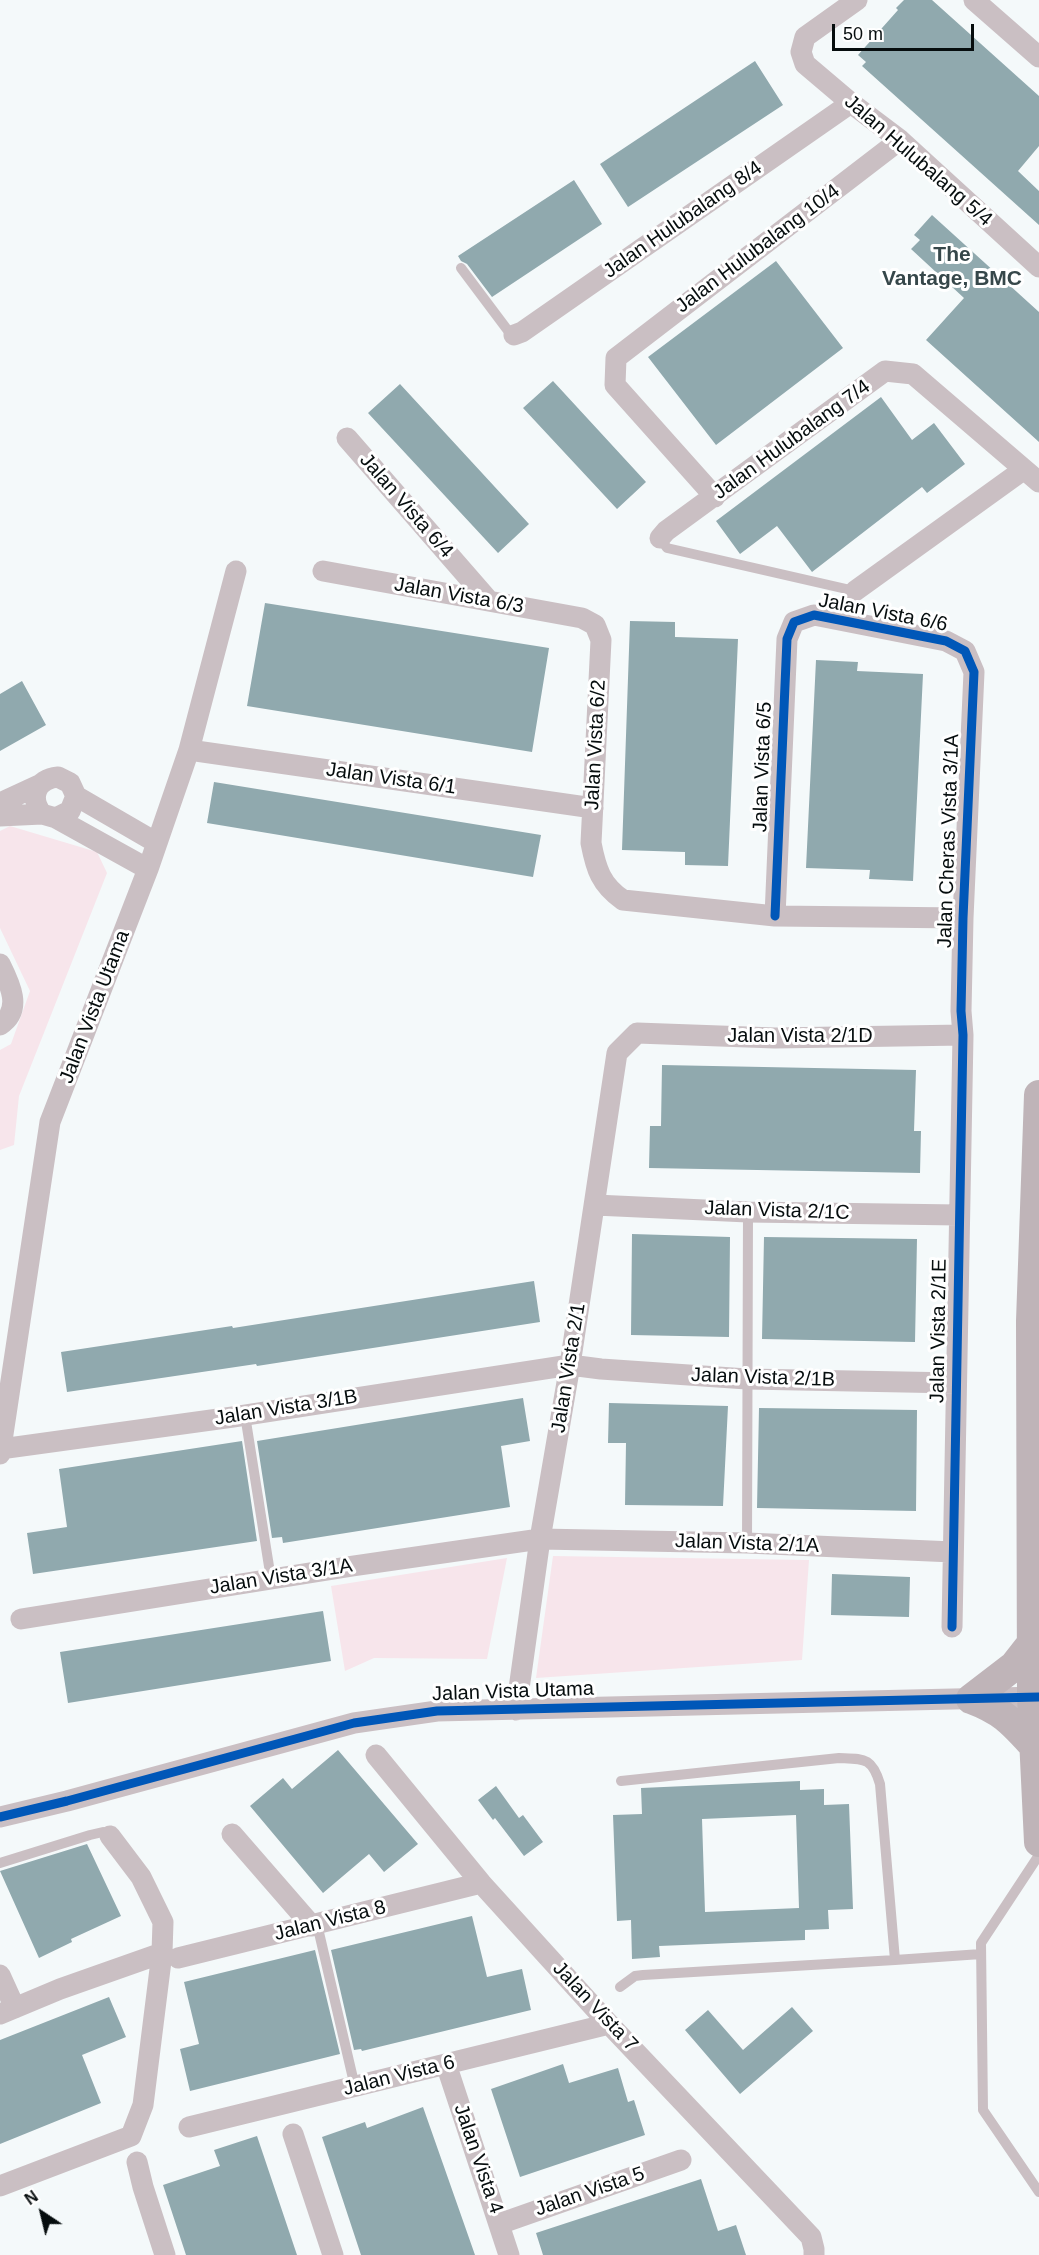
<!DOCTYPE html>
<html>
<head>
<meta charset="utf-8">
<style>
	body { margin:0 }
	#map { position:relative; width:1039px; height:2255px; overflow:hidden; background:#f4f9fa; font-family:Helvetica,sans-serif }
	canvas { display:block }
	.north { position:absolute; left:12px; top:2183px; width:60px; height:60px; -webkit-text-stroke:4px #fff; paint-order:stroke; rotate:325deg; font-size:16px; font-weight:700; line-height:24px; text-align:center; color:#060d0e }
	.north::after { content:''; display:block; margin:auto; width:21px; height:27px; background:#060d0e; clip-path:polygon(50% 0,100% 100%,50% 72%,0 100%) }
	.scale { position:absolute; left:832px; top:24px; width:142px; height:27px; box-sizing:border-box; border:3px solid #060d0e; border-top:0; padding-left:8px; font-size:18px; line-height:21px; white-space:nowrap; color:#060d0e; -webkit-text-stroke:4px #fff; paint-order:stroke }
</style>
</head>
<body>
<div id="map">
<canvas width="1039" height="2255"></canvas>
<div class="north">N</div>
<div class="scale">50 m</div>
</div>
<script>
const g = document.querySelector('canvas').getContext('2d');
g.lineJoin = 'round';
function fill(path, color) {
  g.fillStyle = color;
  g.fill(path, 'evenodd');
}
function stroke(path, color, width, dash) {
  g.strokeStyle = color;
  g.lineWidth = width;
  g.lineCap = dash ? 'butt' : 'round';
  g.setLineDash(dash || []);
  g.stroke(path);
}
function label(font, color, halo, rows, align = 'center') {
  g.font = font + ' Helvetica,sans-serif';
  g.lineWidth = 6;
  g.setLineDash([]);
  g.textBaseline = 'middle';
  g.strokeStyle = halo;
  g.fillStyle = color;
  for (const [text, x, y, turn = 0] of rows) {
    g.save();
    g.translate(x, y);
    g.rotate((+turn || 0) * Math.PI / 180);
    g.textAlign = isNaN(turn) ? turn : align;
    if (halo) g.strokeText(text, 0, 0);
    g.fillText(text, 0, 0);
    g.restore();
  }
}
fill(new Path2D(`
	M10,826L97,852L107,873L19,1096L14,1145L0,1150V1050L11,1044L30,991L0,928V831Z
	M553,1556L809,1560L802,1660L536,1678Z
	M507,1558L487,1659L374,1658L345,1671L331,1586Z`), '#f7e5eb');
fill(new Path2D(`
	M904,0H932L1039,96V146L1018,171L1039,191V225L862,66L866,62L858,55L898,10L896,8Z
	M755,61L783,105L628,207L600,164Z
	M574,180L602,224L492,297L467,264L461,261L458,256Z
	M932,215L1039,312V442L926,340L964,298L911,249L920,240L914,235Z
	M776,261L843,348L716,445L648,357Z
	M553,381L646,482L617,509L523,408Z
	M400,384L529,524L498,553L368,413Z
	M881,397L912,440L934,423L965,464L927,493L922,487L812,572L777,526L740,554L716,521Z
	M265,603L549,648L532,752L247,706Z
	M630,621L675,622V637L738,639L728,866L685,865V852L622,850Z
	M816,660L858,662L857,671L923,674L913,881L869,879L870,870L806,868Z
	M22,681L46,725L0,751V694Z
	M214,782L541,835L533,877L207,823Z
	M662,1065L916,1070L914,1131H921L920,1173L649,1168L650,1126H661Z
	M632,1234L730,1237L729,1337L631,1335Z
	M764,1237L917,1239L915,1342L762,1339Z
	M534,1281L540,1322L257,1366L256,1364L67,1392L61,1352L232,1326L233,1328Z
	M523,1398L530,1441L501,1446L510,1507L283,1543L282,1537L272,1538L257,1441Z
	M609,1403L728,1406L723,1506L625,1505L626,1443H608Z
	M759,1408L917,1410L916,1511L757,1508Z
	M242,1441L257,1541L33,1574L27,1533L67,1527L59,1469Z
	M832,1574L910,1577L909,1617L831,1615Z
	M323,1611L331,1661L68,1703L60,1652Z
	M338,1750L418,1844L384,1872L369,1854L323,1893L250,1806L283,1778L292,1789Z
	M800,1781V1790L824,1789V1805L849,1804L853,1909L828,1910L829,1929L805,1930V1940L659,1946L660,1957L632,1959L631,1920L617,1921L613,1815L642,1814L641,1788ZM796,1815L799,1908L705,1912L702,1819Z
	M496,1786L519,1818L523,1815L543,1842L524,1856L495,1818L493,1820L478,1800Z
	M87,1844L121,1916L71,1939L72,1942L39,1958L0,1871Z
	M472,1916L487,1977L522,1969L531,2010L362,2051L361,2049L354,2050L331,1950Z
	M315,1950L340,2054L190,2091L180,2049L199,2044L184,1982Z
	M109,1997L126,2037L82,2055L101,2103L0,2144V2040Z
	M792,2007L813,2031L740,2094L685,2030L708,2010L743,2050Z
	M563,2064L569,2083L618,2068L628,2102L634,2100L645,2135L520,2177L491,2089Z
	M423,2107L475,2255H361L322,2137L365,2122L367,2128Z
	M257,2136L297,2255H186L163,2185L220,2166L214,2150Z
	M701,2179L718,2231L736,2225L746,2255H543L536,2233Z`), '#90a9ae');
stroke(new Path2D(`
	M461,268L509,332L514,335
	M660,538L667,548L855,591
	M245,1415L271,1579
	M747,1543L748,1212
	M621,1781L839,1758C864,1759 872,1757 880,1784L895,1960L981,1954
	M1039,1855L981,1943L983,2110L1039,2192
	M0,1863L90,1835L103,1832L110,1836
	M317,1924L355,2087
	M620,1987L635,1976L643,1975L895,1960`), '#cabfc3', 10);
stroke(new Path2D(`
	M857,0L805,37L801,52L805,64L851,103L900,140L1039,267
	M974,0L1039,57
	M514,335L522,332L851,103
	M347,438L489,601
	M715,497L615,385L616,358L900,140
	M660,538L666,531L885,371L913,374L1039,482
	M323,571L582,618L595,625L601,640L591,843C596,869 601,885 623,900L775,916L963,918
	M855,591L1023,470
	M189,750L593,808
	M76,796L157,843
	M0,803L39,785
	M0,816L42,814
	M56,818L70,811L76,796L70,783L58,777C36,779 29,798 42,814L56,818L148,869
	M775,916L787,639L794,622L814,615L946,641L965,651L974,672L963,918L961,1011L963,1035L952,1627
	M0,964C10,984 23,1010 0,1025
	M595,1205L748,1212L959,1215
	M0,1449L233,1417L570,1365L601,1369L747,1379L956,1383
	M0,1454L50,1122L148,869L189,750L236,571
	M21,1619L353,1566L540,1539L747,1543L953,1552
	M516,1710L540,1539L570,1365L617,1053L637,1033L775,1038L963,1035
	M376,1755L481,1883L609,2024L811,2237L814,2249V2255
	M0,1817L67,1801L354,1723L437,1711L1039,1697
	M232,1834L312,1926
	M178,1958L481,1883
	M0,1975L15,2008
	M0,2014L60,1989L162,1953
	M446,2064L509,2255
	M189,2127L609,2024
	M293,2134L333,2255
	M137,2162L143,2187L165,2255
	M0,2186L131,2136L143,2105L162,1953L163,1922L141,1877L110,1836
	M499,2224L681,2160`), '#cabfc3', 21);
stroke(new Path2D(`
	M1039,1095L1031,1321L1032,1697L1039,1842
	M971,1699L1014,1666L1032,1643
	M971,1699C1003,1711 1012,1722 1034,1746`), '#bfb4b8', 30);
stroke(new Path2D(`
	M775,916L787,639L794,622L814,615L946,641L965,651L974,672L963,918L961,1011L963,1035L952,1627
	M0,1817L67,1801L354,1723L437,1711L1039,1697`), '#0057b8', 9);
label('20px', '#060d0e', '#fff', [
	["Jalan Hulubalang 5/4",918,161,41],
	["Jalan Hulubalang 8/4",683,220,-35],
	["Jalan Hulubalang 10/4",758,249,-37],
	["Jalan Hulubalang 7/4",792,440,-36],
	["Jalan Vista 6/4",406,506,49],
	["Jalan Vista 6/3",459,596,10],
	["Jalan Vista 6/6",883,613,11],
	["Jalan Vista 6/2",596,745,-87],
	["Jalan Vista 6/5",763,767,-88],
	["Jalan Vista 6/1",391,779,8],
	["Jalan Cheras Vista 3/1A",949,841,-88],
	["Jalan Vista Utama",95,1007,-69],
	["Jalan Vista 2/1D",800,1036],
	["Jalan Vista 2/1C",777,1211,2],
	["Jalan Vista 2/1E",939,1331,-89],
	["Jalan Vista 2/1",569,1368,-81],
	["Jalan Vista 2/1B",763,1378,2],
	["Jalan Vista 3/1B",286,1408,-9],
	["Jalan Vista 2/1A",747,1544,2],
	["Jalan Vista 3/1A",281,1577,-9],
	["Jalan Vista Utama",513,1692,-2],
	["Jalan Vista 8",330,1921,-14],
	["Jalan Vista 7",595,2007,47],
	["Jalan Vista 6",399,2076,-14],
	["Jalan Vista 4",478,2159,71],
	["Jalan Vista 5",590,2192,-19]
]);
label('bold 21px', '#36474a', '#fff', [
	["The",952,255],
	["Vantage, BMC",952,279]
]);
</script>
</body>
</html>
